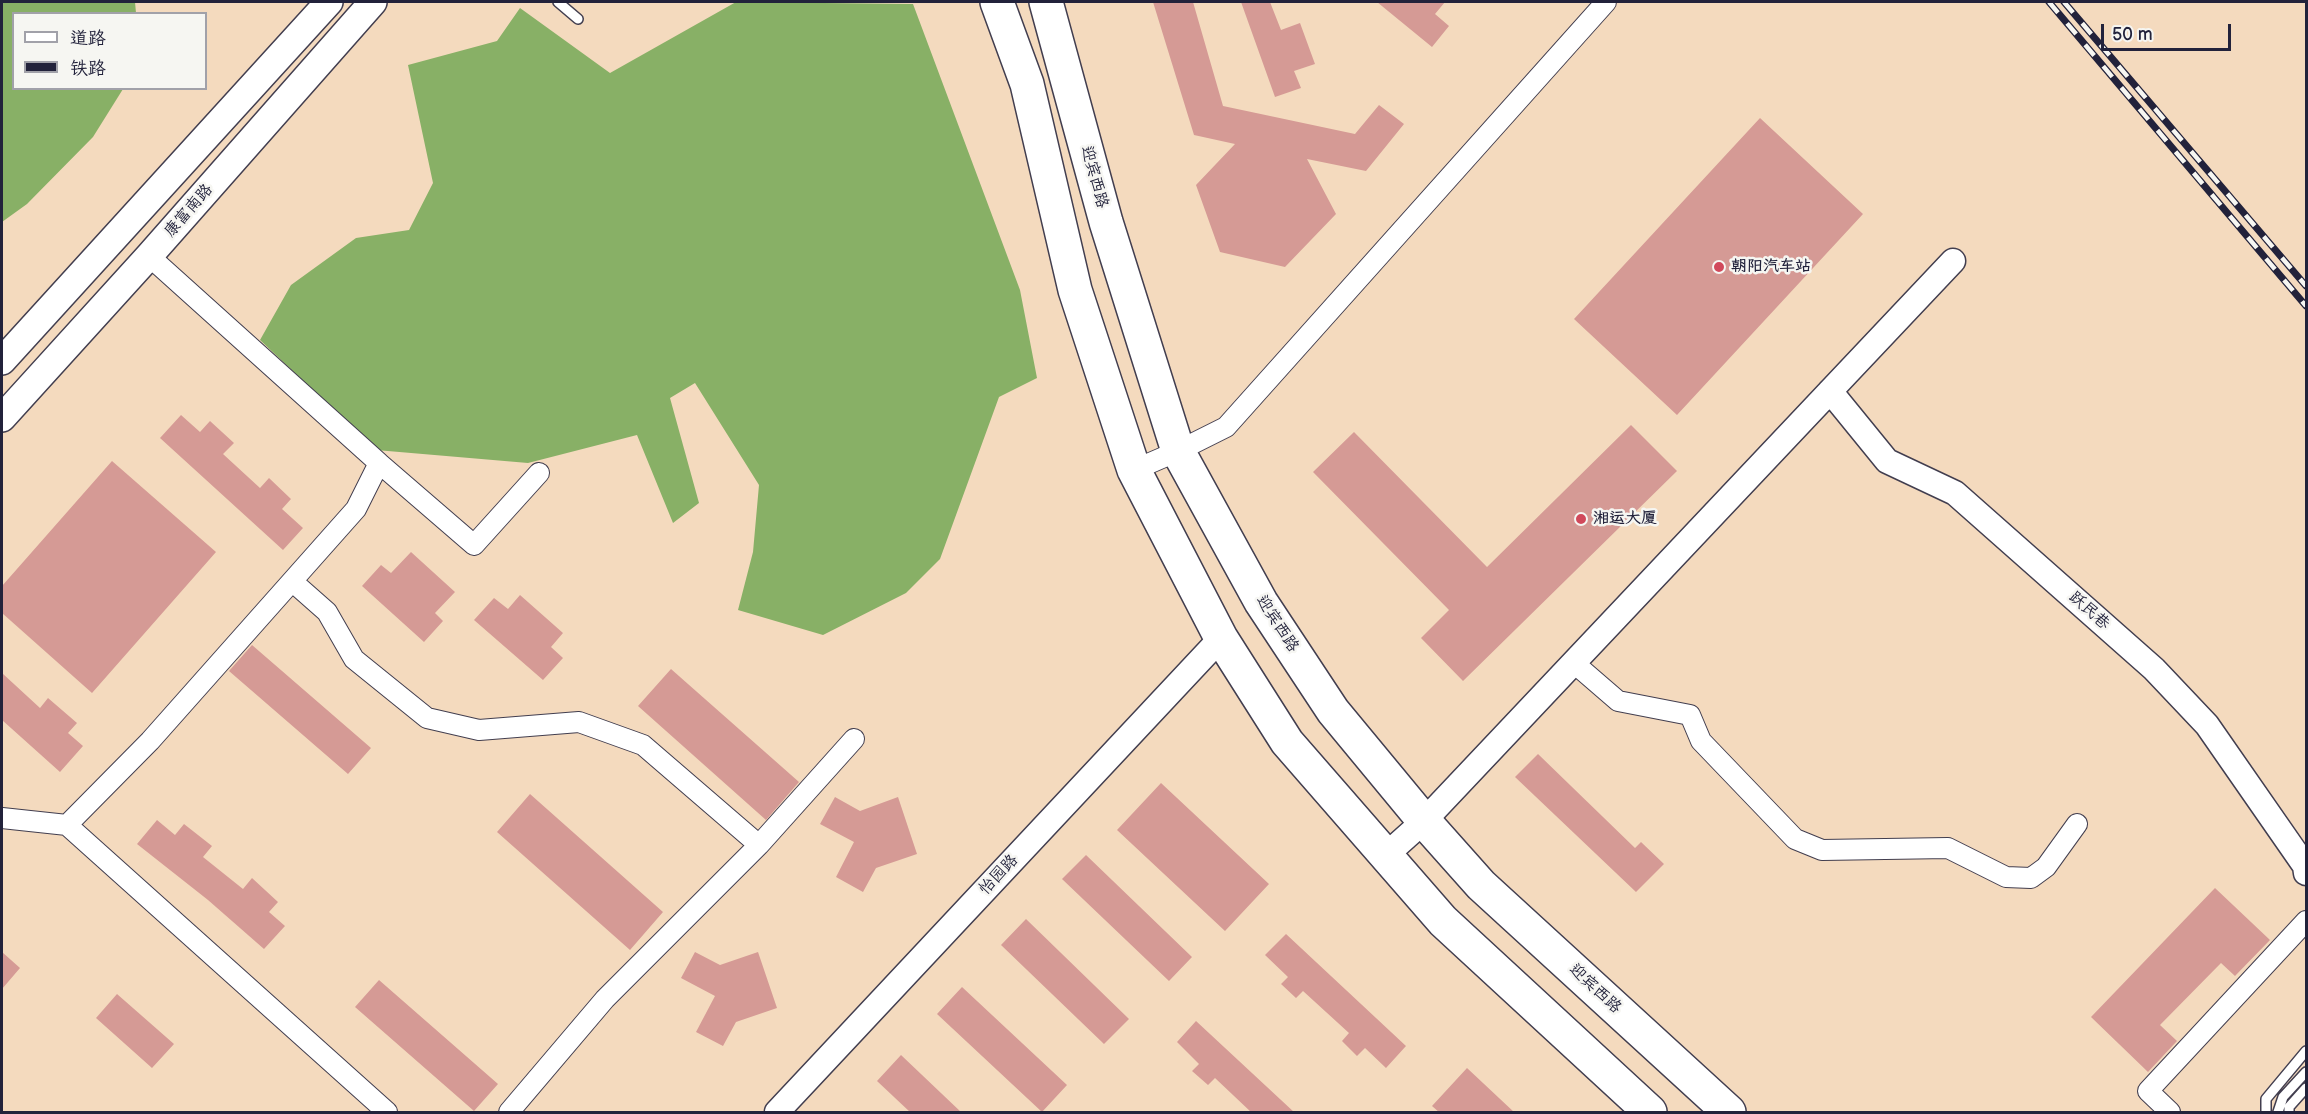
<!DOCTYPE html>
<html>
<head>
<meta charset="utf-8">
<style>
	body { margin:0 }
	#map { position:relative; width:2308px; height:1114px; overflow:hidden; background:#f4dabe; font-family:"Balsamiq Sans","LXGW WenKai TC",sans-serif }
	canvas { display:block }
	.frame { position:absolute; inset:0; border:3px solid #22223b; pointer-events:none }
	.legend { position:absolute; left:12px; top:12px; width:195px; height:78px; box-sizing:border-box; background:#f6f6f2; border:2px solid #a1a1a9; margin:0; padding:8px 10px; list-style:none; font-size:18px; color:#22223b }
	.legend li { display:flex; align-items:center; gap:12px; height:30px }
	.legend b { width:30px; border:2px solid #a1a1a9 }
	.scale { position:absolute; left:2101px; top:24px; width:130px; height:27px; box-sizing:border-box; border:3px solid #22223b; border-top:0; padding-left:8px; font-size:18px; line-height:21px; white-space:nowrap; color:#22223b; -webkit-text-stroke:4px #f6f6f2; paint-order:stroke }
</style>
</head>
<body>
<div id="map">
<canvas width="2308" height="1114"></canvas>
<div class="frame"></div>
<ul class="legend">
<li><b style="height:8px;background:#fff"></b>道路</li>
<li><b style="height:8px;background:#22223b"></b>铁路</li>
</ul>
<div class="scale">50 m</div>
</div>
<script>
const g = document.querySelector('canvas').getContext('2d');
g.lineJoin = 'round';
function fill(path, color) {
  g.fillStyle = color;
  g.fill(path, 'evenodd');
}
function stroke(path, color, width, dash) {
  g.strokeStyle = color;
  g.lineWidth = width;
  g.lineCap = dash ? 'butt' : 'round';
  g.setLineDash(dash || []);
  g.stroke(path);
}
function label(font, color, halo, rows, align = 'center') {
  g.font = font + ' "Balsamiq Sans","LXGW WenKai TC",sans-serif';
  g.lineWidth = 5;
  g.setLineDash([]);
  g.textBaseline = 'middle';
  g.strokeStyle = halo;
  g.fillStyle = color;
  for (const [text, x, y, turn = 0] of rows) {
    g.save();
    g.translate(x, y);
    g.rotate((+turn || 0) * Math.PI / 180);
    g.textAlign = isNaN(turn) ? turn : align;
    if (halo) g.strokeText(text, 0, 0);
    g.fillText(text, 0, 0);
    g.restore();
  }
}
fill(new Path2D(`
	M2,2H135L136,13L14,14V88L123,89L93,137L27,204L2,222Z
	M736,2L913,4L1020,290L1037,378L999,397L940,559L906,593L823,635L738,610L753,552L759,485L695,383L670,398L699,503L673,523L637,435L528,463L376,450L260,340L291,285L356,238L409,230L433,183L408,65L497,41L520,8L610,73Z`), '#88b066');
fill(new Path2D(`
	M1153,2H1193L1223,106L1355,134L1379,105L1404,124L1366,171L1307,159L1336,214L1285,267L1220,252L1196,185L1235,144L1194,135Z
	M1241,2H1270L1281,30L1300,23L1315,64L1294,71L1301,88L1275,97Z
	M1377,2H1445L1435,14L1449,26L1432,47Z
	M1760,118L1863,214L1677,415L1574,319Z
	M181,415L200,432L210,421L234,443L223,454L260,488L269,478L291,499L282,509L303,528L283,550L160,438Z
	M1631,425L1677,471L1463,681L1421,638L1449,610L1313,472L1354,432L1487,567Z
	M112,461L216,552L92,693L2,613V586Z
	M411,552L455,592L435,613L443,621L424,642L362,586L381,565L391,573Z
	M520,595L563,633L551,647L563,658L543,680L474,620L494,598L508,609Z
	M252,645L371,748L348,774L229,671Z
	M671,669L799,782L766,820L638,706Z
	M2,673L40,708L48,698L77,723L68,733L83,746L60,772L2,720Z
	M1538,754L1635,848L1641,842L1664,864L1636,892L1515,777Z
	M1161,783L1269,884L1225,931L1117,830Z
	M530,794L663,912L630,950L497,832Z
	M835,797L860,811L898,797L917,854L876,868L863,892L836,877L854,842L820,824Z
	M157,820L175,835L184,824L212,846L203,857L243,889L252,878L278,902L269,912L285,926L264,949L208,900L137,844Z
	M1086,855L1192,957L1169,981L1062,879Z
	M2215,888L2270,940L2235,976L2221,963L2160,1025L2177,1041L2148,1072L2091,1017Z
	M1026,919L1129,1019L1104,1044L1001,945Z
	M1286,934L1406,1046L1386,1068L1365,1048L1357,1056L1342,1041L1349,1033L1303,991L1296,998L1281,984L1288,977L1265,955Z
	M2,952L20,968L2,989Z
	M695,952L720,965L758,952L777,1008L736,1022L723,1046L696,1032L715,996L681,978Z
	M379,980L498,1084L474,1111L355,1007Z
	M962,987L1067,1085L1042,1112L937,1014Z
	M117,994L174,1044L152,1068L96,1018Z
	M1196,1021L1295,1113H1252L1215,1078L1208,1085L1192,1071L1199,1064L1177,1042Z
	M901,1055L962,1113H911L877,1081Z
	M1467,1068L1515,1113H1440L1432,1106Z`), '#d59a95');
const service = new Path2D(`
	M558,2L578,19
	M2266,1112V1099L2306,1051
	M2278,1112L2283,1097L2306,1072
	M2289,1112V1107L2306,1088`);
const minor = new Path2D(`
	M379,463L474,545L539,473
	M1134,470L1178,451L1226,427L1606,2
	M293,582L327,612L354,659L427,718L479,730L579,722L643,745L759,845L854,739
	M1574,663L1618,701L1690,715L1701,741L1795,839L1822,850L1948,848L2006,877L2031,878L2046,867L2077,824
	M2,818L67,825L150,741L356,509L379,463L149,256
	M67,825L387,1112
	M509,1112L605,999L759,845
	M2170,1112L2148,1091L2306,921`);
const tertiary = new Path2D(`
	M1830,391L1887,461L1955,493L2154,669L2207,725L2305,866L2306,873
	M1386,855L1424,821L1953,261
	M777,1112L1221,638`);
const secondary = new Path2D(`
	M2,361L329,2
	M2,418L149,256L373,2`);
const trunk = new Path2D(`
	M997,2L1027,84L1075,290L1134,470L1221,638L1287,742L1443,921L1650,1112
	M1046,2L1106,222L1178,451L1261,602L1333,711L1424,821L1481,885L1729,1112`);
stroke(service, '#423e4f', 12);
stroke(minor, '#423e4f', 22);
stroke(tertiary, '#423e4f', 27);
stroke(secondary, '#423e4f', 30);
stroke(trunk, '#423e4f', 36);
stroke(service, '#fff', 9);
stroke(minor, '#fff', 20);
stroke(tertiary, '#fff', 24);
stroke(secondary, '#fff', 27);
stroke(trunk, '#fff', 33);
const rail = new Path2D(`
	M2049,2L2306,306
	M2064,2L2306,286`);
stroke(rail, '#22223b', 7);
stroke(rail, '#f6f6f2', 4.5, [14]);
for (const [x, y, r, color] of [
	[1719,267,6,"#d1495b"],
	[1581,519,6,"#d1495b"]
]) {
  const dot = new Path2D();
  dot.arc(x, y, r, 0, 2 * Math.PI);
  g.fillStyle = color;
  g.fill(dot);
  stroke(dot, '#f6f6f2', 2);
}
label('16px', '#22223b', '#f6f6f2', [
	["迎宾西路",1094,177,75],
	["康富南路",189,211,-49],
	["跃民巷",2089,611,42],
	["迎宾西路",1277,624,57],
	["怡园路",999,875,-47],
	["迎宾西路",1595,989,43]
]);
label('bold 16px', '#22223b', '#f6f6f2', [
	["朝阳汽车站",1731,267],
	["湘运大厦",1593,519]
], 'left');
</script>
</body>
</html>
